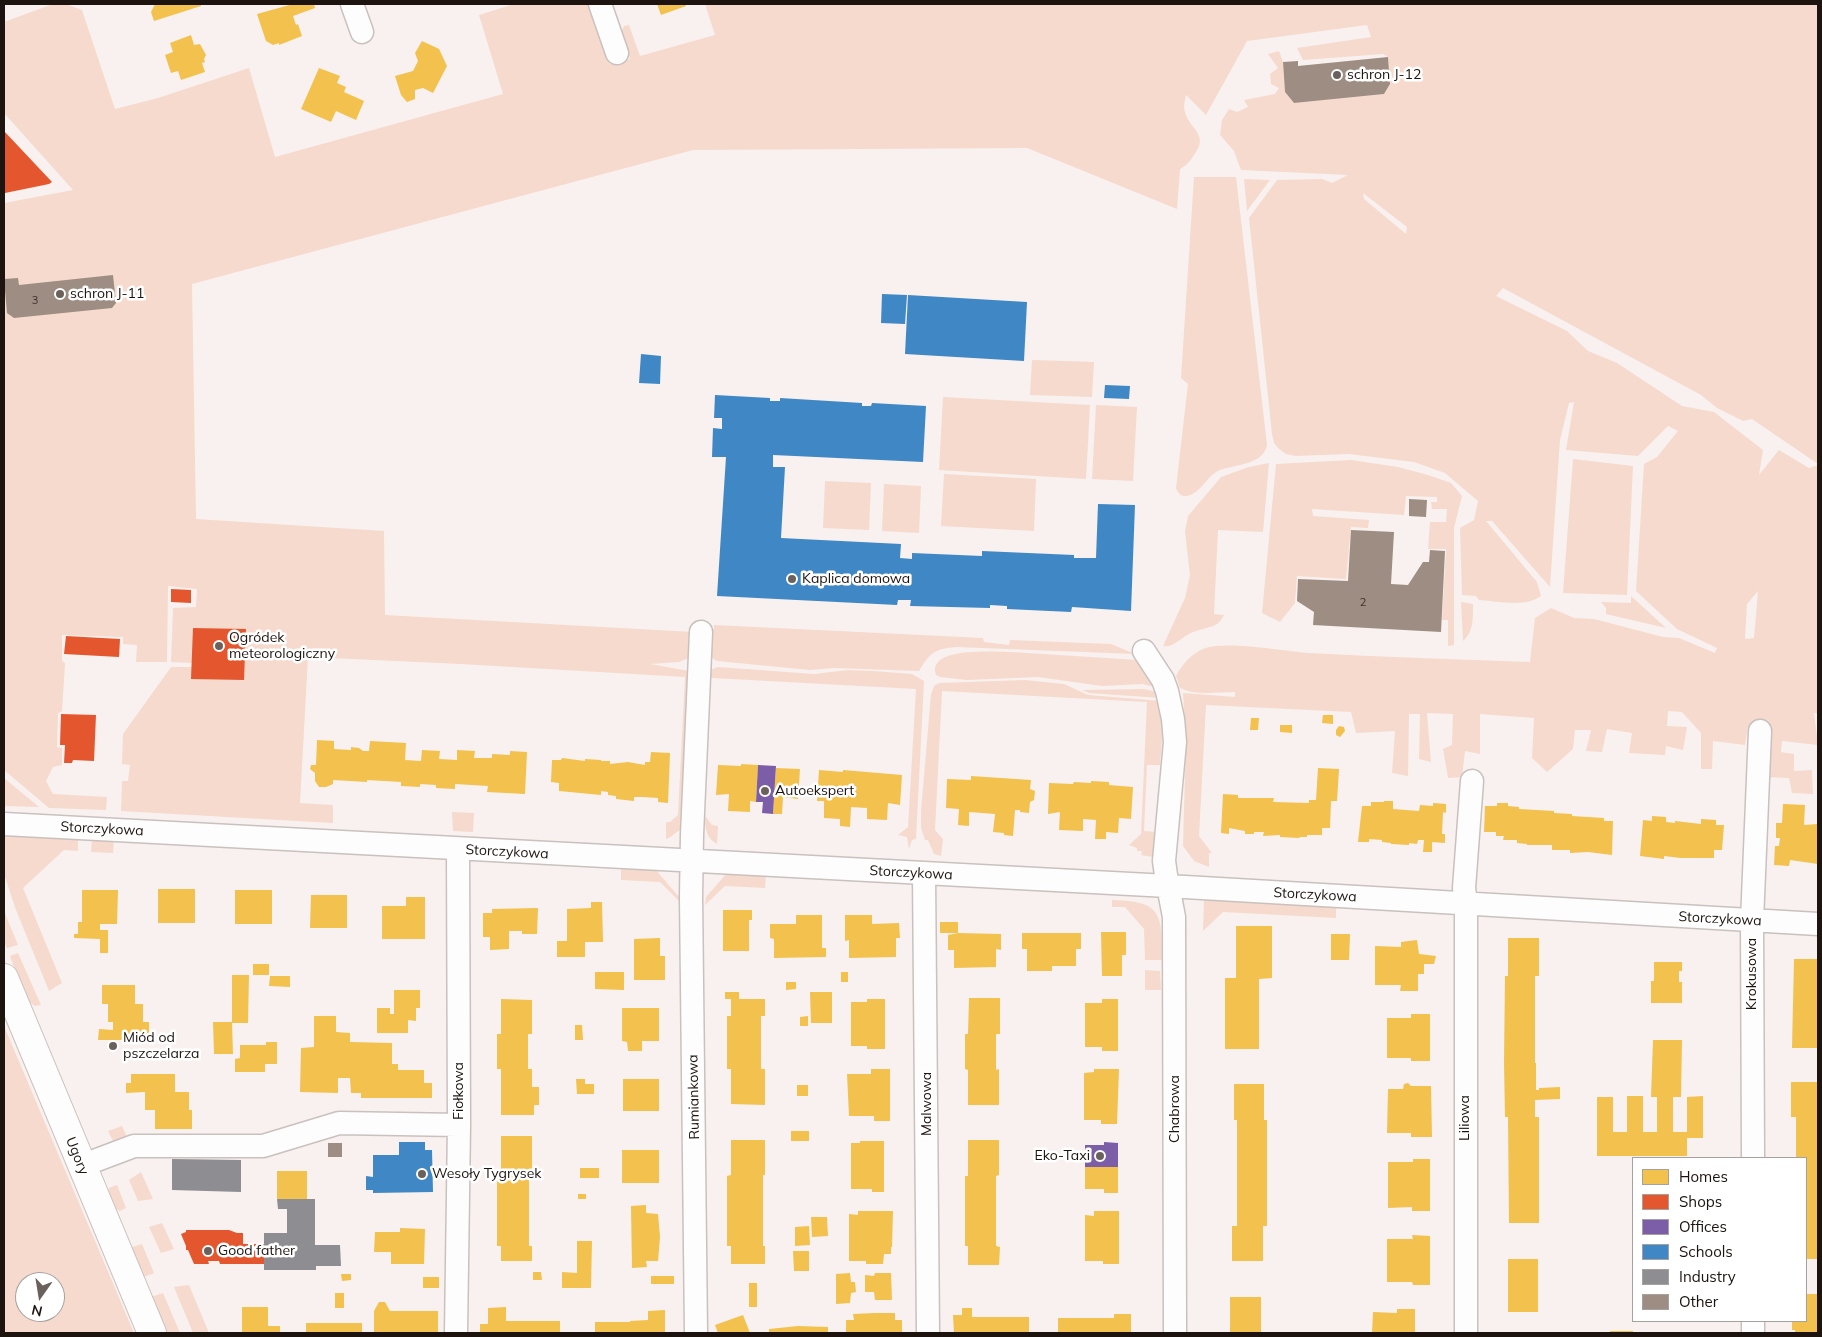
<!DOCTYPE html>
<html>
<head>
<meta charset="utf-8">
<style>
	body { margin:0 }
	#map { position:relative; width:1822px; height:1337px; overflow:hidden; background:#f8f1ef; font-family:Mulish,sans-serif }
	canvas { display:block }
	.frame { position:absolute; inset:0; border:5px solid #1d130f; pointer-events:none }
	.legend { position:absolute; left:1632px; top:1157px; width:175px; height:165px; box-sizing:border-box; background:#fff; border:1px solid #a5a19f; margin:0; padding:6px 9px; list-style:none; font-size:15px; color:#1d130f }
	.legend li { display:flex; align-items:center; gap:10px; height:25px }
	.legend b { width:25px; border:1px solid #a5a19f }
	.north { position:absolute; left:15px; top:1272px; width:50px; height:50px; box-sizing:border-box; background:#fff; border:1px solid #a5a19f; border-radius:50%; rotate:193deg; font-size:14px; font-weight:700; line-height:20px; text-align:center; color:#1d130f }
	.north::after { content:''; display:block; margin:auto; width:18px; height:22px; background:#6a615d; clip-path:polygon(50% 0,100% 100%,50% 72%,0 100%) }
</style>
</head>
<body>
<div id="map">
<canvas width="1822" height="1337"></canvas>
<div class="frame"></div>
<ul class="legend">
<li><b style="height:14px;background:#f2c14e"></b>Homes</li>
<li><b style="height:14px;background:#e4572e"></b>Shops</li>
<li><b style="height:14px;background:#7b5ea7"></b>Offices</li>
<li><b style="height:14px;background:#3f88c5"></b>Schools</li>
<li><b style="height:14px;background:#8d8d92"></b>Industry</li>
<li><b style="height:14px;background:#9e8d83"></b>Other</li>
</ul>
<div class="north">N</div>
</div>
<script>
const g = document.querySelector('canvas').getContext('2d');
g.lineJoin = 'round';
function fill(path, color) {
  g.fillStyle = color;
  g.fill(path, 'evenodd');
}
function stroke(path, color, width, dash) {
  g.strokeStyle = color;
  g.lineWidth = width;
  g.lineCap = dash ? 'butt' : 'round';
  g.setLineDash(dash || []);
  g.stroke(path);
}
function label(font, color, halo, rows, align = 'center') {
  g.font = font + ' Mulish,sans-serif';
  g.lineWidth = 5;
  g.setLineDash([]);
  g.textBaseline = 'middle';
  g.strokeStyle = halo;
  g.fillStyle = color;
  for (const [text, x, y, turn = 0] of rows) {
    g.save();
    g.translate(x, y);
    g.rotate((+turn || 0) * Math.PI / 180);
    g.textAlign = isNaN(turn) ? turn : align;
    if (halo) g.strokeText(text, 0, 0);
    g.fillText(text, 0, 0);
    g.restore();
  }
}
fill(new Path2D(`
	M53,4H66L82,10L115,109L158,98L249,68L275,157L503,94L479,15L514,4H590L610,64L630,59L621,33L624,26L629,25L640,56L715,35L705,4H1818V464L1752,419L1743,421L1717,408L1701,395L1503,288L1496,296L1567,331L1588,351L1617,363L1682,406L1714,412L1763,450L1759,475L1779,450L1809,468L1818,465V713H1814L1818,745L1782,741L1781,752L1794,754V771L1812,770L1813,794L1792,793L1789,778L1765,777L1769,730L1748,726L1745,745L1713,741L1712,769H1701V733L1682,712L1668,711L1667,726L1687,727L1683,750L1666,746L1665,755L1629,753L1632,733L1607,729L1602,752L1586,751L1591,730H1575L1573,749L1547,772L1532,758L1534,718L1480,714V754L1465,751L1462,777L1448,778L1443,749L1452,745L1453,714L1427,713L1431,762L1419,759L1420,714H1409L1408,776L1392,773L1395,731L1356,733L1351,712L1206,705L1199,836L1212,853H1209V867L1194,861L1183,846L1186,739L1183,693L1235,697V692C1217,692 1196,696 1180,688L1176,676C1182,664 1193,652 1206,648C1230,641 1282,651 1309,653C1382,657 1456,659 1530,662L1535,618L1551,608L1574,618L1594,619L1663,637L1679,638L1715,653L1717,648L1677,629L1636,591L1644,464L1657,457L1678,431L1668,426L1638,456L1566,450L1574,402L1569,403L1560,440L1550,587L1492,521H1486L1537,582L1541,596C1525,608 1498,601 1479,600L1476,596L1462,595L1460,528L1474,520L1478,501L1445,473L1414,462L1349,454L1296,456L1286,454L1279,449L1274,443L1272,434L1249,218L1277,180L1322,179L1332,183L1348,175L1241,170L1234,151L1220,135L1222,120L1229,109L1237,112L1248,107L1244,100L1275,94L1279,88L1271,84L1270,74L1278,68L1268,54L1279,51L1283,62L1285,92L1294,103L1384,94L1390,84L1388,57L1383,54L1303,60L1297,48L1371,37L1367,25L1247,41L1206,115L1186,95C1185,100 1183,107 1185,112C1189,129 1210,134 1194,155C1190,161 1187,165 1180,169L1177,209L1027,148L693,150L192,284L196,519L384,531L385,615L693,632L691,657L679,662L650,664L689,671L682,830C675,831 673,837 666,839V822H670L678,815L685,677L461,664L308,657L300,803L333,805V823L121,811L122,781H128L130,765L122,764L123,734L171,667H192V663L171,662L173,608L196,607L197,589L168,586L167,662H136L137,645L123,644V637L62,635V661L65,663L62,711L58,713L57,747L62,748V765L53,767L46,781L53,794L107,797L106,810L49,808L4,770V203L73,190L4,113V22ZM1363,193L1407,227L1406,234L1364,199ZM1758,591L1754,638L1745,639L1747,604Z
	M1194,177H1236L1267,445C1263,466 1233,464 1218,471C1206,477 1201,493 1187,496C1181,497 1178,493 1176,488L1188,384L1181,378Z
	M1244,179L1270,180L1247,211Z
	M1032,360L1094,362L1092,397L1030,395Z
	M943,397L1090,405L1086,479L939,470Z
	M1096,405L1137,407L1133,481L1092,479Z
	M1573,459L1633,466L1627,595L1563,593Z
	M1351,460L1398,467L1428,475L1451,483L1462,496L1454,528V645L1448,646V620H1442L1446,549H1428L1430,522H1446L1447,509H1432L1431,502H1437V497L1406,496L1404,515L1312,509L1313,516L1369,520L1368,528L1351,527L1346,579L1297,576L1295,603L1280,622L1262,613L1276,464Z
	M1269,463L1263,532L1218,530L1214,614L1224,615C1222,618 1220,622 1217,624C1208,629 1197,629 1187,635C1180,639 1172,648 1163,646L1185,598L1190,575L1185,532L1188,516L1221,477L1249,467Z
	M944,474L1036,479L1034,531L941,526Z
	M825,481L871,483L869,530L823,528Z
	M884,484L921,486L919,533L882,531Z
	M1631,596L1666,628L1606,614V608L1601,602L1631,603Z
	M1461,602L1473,604C1473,617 1474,632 1463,641Z
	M714,625L983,638L984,642L1009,645L1010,640L1111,644L1135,654L956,647C934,649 930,653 919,671L835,668L810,670L717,661L709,656L711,630L714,629Z
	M1011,652L1138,660L1158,688L1143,684L1102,686L1038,677L967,680L940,677L936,675C926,646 996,652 1011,652Z
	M718,667L814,674L848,670L873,671L912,674L924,681L916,839L912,840L909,849L907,837L898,835L908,827L916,689L712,678L706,679L707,671Z
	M1025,680L1064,684L1088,695L1162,701L1164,712L1160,765H1147L1144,831L1157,832L1156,851L1153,857L1141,855L1142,851H1137V848L1129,845L1141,834L1147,702L942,691L935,830L943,839L941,856L934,854L928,840H925L921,828V811L931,694L934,686L939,683Z
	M1144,689L1157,692L1160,698L1089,693L1082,690Z
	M4,778L39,807L4,806Z
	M452,812L474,813L473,832L453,831Z
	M705,816L712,825L718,826L717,844C706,838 705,828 705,816Z
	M4,834L78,836V851L64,850L23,888L62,983L49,991L16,910L4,874Z
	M92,838L114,839L113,853L91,852Z
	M621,867L655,869L679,897V901L660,882L621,880Z
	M727,873H766L765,888L725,886L705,905L706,897Z
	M1204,899L1336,904V918L1223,912L1203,931Z
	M1112,900C1163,901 1162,915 1162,960H1145L1144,929L1125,907H1112Z
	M4,911L18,945L7,948L4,942Z
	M18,953L41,1005L35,1006L26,1000L10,956Z
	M1145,970L1160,971L1161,990H1145Z
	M4,1026L134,1333H4ZM25,1282H55V1312H25Z
	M122,1126L127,1137L152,1136L115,1145L108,1131Z
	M141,1172L153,1199L138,1201L129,1180Z
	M117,1185L126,1208L120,1211L114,1208L108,1193L109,1188Z
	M162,1223L174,1249L161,1253L149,1227Z
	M142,1244L154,1273L144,1277L129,1248Z
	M189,1285L209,1333H193L174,1287Z
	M163,1293L180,1333H166L151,1297Z`), '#f6dacd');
fill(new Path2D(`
	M155,4H201V6L154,21L151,12Z
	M293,4H314L315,8L293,16L296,25L298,24L302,36L279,45V43L273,45L266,41L257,14Z
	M657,4H685L686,6L661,15Z
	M191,35L194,45L200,44L206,55L204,59L205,62L202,63L205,72L181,80L178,71L171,73L165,55L173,52L170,43Z
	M422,41L439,49L447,66L433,93L423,88L415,90V99L407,102L401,95L395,76L413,71L418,61L415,53Z
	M319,68L340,76L337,83L346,87L344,92L364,101L356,120L336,111L331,122L301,109Z
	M1323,715H1333V724L1322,723Z
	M1251,718H1259L1258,730H1250Z
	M1280,725H1292V733L1280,732Z
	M1339,726L1344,727L1345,731L1340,737L1336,735V730Z
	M317,740L334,741V749L351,750V747L359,748L363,751H369L370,741L406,743L405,760L421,761L422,750L440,751L439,759L457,760V750L475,751L474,758H492V754L510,755V751L527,752L525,794L487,792L488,786L455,784V789L436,788V785L420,784V787L401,786V782L367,780V782L333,780V784L326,787H319L315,781V773L310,769L311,765H316Z
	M651,752L670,753L668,803L658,802V798L643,797H634V801L616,799V796L608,795V792L601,791V795L559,791V783L551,782L552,760H561L562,758L585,761V759L601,760V761H610V764L628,762L645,765V762H650Z
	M741,764L758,765L756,802L750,801V812L728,811L729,794L716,795L718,765L741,766Z
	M776,768L800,769L798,799L783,797L782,814H773Z
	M1318,768L1339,769L1337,801H1331L1330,828H1322V835H1307V837H1300L1299,838L1280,837V835L1263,836L1264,832H1254V834H1245V831L1229,828V834L1221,833L1223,794L1238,795V798H1274L1273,802L1309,803V800H1316Z
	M819,770L843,772V770L902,775L900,805L888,803L887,820L867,819V808L851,807L850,827L840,826V819L824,818V801H817Z
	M971,776L1031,780L1030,789L1035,791L1034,800L1030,802L1029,813L1020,812V810H1015L1013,836L1004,835V833L993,832L995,814L969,812V826L958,825L959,809L946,808L947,779L971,780Z
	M1091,781L1109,782V785L1133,787L1131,819L1119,818L1118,833L1106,832V839H1095L1096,820L1083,819V831L1059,830L1060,812L1048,814L1049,783L1073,784L1074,782L1091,783Z
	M1384,801H1393V809L1419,811L1420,805L1433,806V803L1446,804V813L1443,812L1442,834H1445V843L1432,842V852H1423L1424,840H1418L1417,844L1409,843V845L1391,844V843L1382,842V840L1369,839V842H1358L1362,806H1371V802H1384Z
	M1497,803H1508V806L1519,807V809L1554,811V813L1572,814V816L1604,818V821H1613L1612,855L1588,852L1570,853V850H1552V845H1527V844L1517,843V840H1503L1504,836H1496V832H1484L1485,806H1497Z
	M1783,804L1805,805L1804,825L1818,824V864L1790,860L1789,866L1774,865L1775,846H1779L1780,838H1776V823H1782Z
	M1652,816L1666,817V822L1675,823V821L1701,824V819L1716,820V825H1724L1722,850H1714V858H1681L1664,856V859L1640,856L1643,820L1652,821Z
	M158,889H195V923H158Z
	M82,890H118L117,924H100V930H108V953H100V939L74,938V934H78V922H82Z
	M235,890H272V924H235Z
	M311,895H347V928H310Z
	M406,897H425V939H382V906H406Z
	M591,902H602L603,942H585V957H557V941H567V909L591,908Z
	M538,908L537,934H522V931H509V949L490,950V937H483V913H492V909Z
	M723,910H752V920H749V951H723Z
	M796,915H822V948H826V957L774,958V939L770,938V924H796Z
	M845,915H872V924L899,923L900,938H896V957L849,958V940L845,941Z
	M940,922H958V933H940Z
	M1236,926H1272V978L1259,979V1049H1225V978H1236Z
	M1101,932H1126V955H1122V976H1102Z
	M958,933L1001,934V950L996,949V967L954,968V950H948V935Z
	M1022,933H1081V949H1076V966H1052V971H1027V949H1022Z
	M1331,934H1350L1349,960H1331Z
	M660,938V956H665V980H634V939Z
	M1508,938H1539V976H1535V1063H1536V1090H1539V1088L1560,1087V1099L1535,1100V1117H1539V1223H1509L1508,1117H1505L1504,1063L1505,976H1508Z
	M1417,940L1419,954L1436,956L1434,964H1424V974H1418V991H1400L1401,985H1375V946L1401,947V942Z
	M1794,959H1818V1048H1792Z
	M1654,962H1682V971H1679V982H1682V1003H1651V981H1654Z
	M253,964H269V975H253Z
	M595,972H624V990L595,989Z
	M841,972H848V982H841Z
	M232,975H249L248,1023H232L233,1054H214L213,1022H232Z
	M270,976H290V987L269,986Z
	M786,982H796V989L786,990Z
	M102,985H135V1004H143V1022H149V1040H98L99,1029L113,1030V1022H108V1004H102Z
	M394,990H420V1008H416V1021L408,1020V1033H377V1008H390V1014H394Z
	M725,992H739V999H765V1016H761V1069H765V1105L731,1104V1069H727V1016H731V999H725Z
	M810,992H832V1023H811Z
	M969,998H1000V1034H996V1070L999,1069V1105H968V1070L965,1069V1034H968Z
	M501,999L532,1000V1034H528V1069H532V1087H539V1105H534V1115H501V1069H497V1034H501Z
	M867,999H885V1049H867V1046H851V1002H867Z
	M1102,999H1118V1051H1102V1047H1085V1003H1102Z
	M622,1008H659V1041H642V1051H628L627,1042L622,1041Z
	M1411,1014H1430V1061H1411V1058H1387V1018H1411Z
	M314,1016H336V1032L350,1033V1042L392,1043V1064H398V1070H424V1083H432V1098H361V1093H351L350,1078H338V1093L300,1092L301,1048L314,1047Z
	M808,1016V1026H800V1017Z
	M575,1025H582L583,1040H575Z
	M1653,1040H1682L1681,1097H1673V1132H1687V1097L1703,1096V1138H1687V1156H1597V1097H1613V1132H1627V1096H1643V1132H1657V1097H1651Z
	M266,1042H277V1064H265V1072H235V1059L240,1058V1045H266Z
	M871,1069H890V1121H874V1116H849L847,1074H871Z
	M1094,1069H1119L1117,1124H1101V1120H1084V1073L1094,1072Z
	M131,1074H175V1092H189V1110H192V1129H155V1110H145V1092L126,1093V1083H131Z
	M576,1079H585V1084H594V1094H577Z
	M623,1079H659V1111H623Z
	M1791,1082H1818V1259H1806V1158H1796V1117H1791Z
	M1408,1083L1411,1086H1431L1432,1137H1411V1133H1387L1388,1089H1403L1404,1084Z
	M1234,1084H1264V1120H1267V1226H1263V1261H1232V1226H1237V1120H1234Z
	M797,1085H808V1096H797Z
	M791,1131H809V1141H791Z
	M501,1136H532V1173H529V1246H532V1261H501V1246H497V1173H501Z
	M731,1140H765V1175H763V1246H765V1264H731V1246H727V1176L731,1175Z
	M968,1140H999V1175L996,1176V1246L1000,1247L999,1265H968V1246H965V1176H968Z
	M860,1141H884V1192H872V1189H851V1143H860Z
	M622,1150H659V1183H622Z
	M1413,1159H1430V1211H1412V1207L1388,1208V1162H1413Z
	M1085,1167H1118V1193H1104V1189H1085Z
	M580,1168H599V1178H580Z
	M277,1171H307V1199H277Z
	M578,1194H586V1199H578Z
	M646,1205V1213L658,1214L660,1237L658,1261H646L647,1267L632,1268L631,1206Z
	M858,1211H893L892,1247H891V1254H884L883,1264H866V1261H849V1214L858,1215Z
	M1094,1211H1119V1264H1103V1261H1085V1215L1094,1216Z
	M811,1217H827L828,1236L812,1237Z
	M809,1226L810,1245L795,1246V1227Z
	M400,1228L425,1229L424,1264H391V1252H374L375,1232H400Z
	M1412,1235L1430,1236V1285H1413L1412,1282H1387V1239H1413Z
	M577,1241H592L591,1288H562V1272L577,1273Z
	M793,1251H809V1271H794Z
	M1508,1259H1538V1312H1508Z
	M533,1272H541L542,1280H533Z
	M850,1273L851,1282H855L856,1292L851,1293L850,1303L836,1304V1274Z
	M875,1273H891L892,1300H875L874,1292H865V1275L874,1276Z
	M341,1274H351V1280L342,1281Z
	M651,1276H674V1284H651Z
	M423,1277H439V1288H423Z
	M749,1283H757V1307H749Z
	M335,1293H344V1308H335Z
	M1806,1294H1818V1333H1795V1330H1792V1321H1806Z
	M1230,1297H1261V1333H1230Z
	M379,1302H385L390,1311H438V1333H374V1311Z
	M242,1307H268V1326H280V1333H242Z
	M506,1307V1321H560V1333H480V1324H488V1308Z
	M962,1308H972V1317H1029V1333H954L953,1315H962Z
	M1397,1309H1415V1333H1372L1373,1312L1397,1313Z
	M665,1310V1333H595V1322H630V1321L648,1320V1311Z
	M875,1313H895V1320H902V1333H846V1320H854L853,1314Z
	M1114,1314H1131V1333H1058V1318H1114Z
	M743,1315L750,1333H718L715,1325Z
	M306,1323H362V1333H306Z
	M798,1326L828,1327V1333H769V1329Z
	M1610,1331H1633V1333H1610Z`), '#f2c14e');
fill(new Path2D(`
	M4,131L52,182L49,184L5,193Z
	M171,589L191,590V603L171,602Z
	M193,628L246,629L244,680L191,679Z
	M66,636L120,639L119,657L64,654Z
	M61,714L96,715L94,761L73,760L72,763H64L65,745H60Z
	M186,1230H229L237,1233H243V1244H264V1264H220L219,1261H208L209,1264H194L188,1250H186V1246L181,1234L186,1232Z`), '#e4572e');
fill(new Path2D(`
	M758,765L776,766L773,814L762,813L763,802H756Z
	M1104,1142L1118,1143V1167H1085V1145H1104Z`), '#7b5ea7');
fill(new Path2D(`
	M882,294L907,295L905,324L881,323Z
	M908,295L1027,302L1024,361L905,354Z
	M641,354L661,356L660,384L639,383Z
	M1105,385L1130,386L1129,399L1104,398Z
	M715,395L770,398V401H780V398L862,403V406H871L872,403L926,406L923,462L773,455V467H785L781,538L901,544L900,558L912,559V553L982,556V551L1074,555V558H1096L1098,504L1135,505L1131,611L1072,607L1071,612L1007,609V606L990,605V608L910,606L911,600H898L897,605L717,596L726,457H712L713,428L722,429V418H714Z
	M399,1142H425V1150H432L433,1192L373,1193V1190H366V1176L373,1177V1155H399Z`), '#3f88c5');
fill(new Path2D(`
	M172,1159L241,1160V1192L172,1190Z
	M277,1199H315V1245H340L341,1266H316V1270H264V1233H287V1209H278Z`), '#8d8d92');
fill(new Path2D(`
	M1388,57L1390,84L1384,94L1294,103L1285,92L1283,62L1298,61V66Z
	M113,275L116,303L112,308L14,318L7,313L4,279L18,278L19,285Z
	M1409,499L1427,500L1426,517L1409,516Z
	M1351,530L1394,532L1391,584L1408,585L1423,562H1429L1430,550L1445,551L1441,632L1313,625L1314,612L1297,601L1298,579L1348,581Z
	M328,1143H342V1157H328Z`), '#9e8d83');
const minor = new Path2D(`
	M352,4L362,32
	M600,4L617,53
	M1144,651L1163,680L1167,691L1173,719L1175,742L1164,861L1166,875L1174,917L1175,1333
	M4,824L1168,886L1818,924
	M924,874L928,1333
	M1753,1158L1752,921L1760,731
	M81,1166L134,1146H263L339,1123L459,1125
	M1753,1321V1333
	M456,1333L459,1125L458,849
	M696,1333L691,897L692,835L701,632
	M1466,1333V903L1464,888L1472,781`);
const tertiary = new Path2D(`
	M4,978L152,1333`);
stroke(minor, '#c9c1be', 25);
stroke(tertiary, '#c9c1be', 30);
stroke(minor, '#fefdfd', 22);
stroke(tertiary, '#fefdfd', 28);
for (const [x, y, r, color] of [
	[1337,75,5,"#6a615d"],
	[60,294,5,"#6a615d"],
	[792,579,5,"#6a615d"],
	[219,646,5,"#6a615d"],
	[765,791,5,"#6a615d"],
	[113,1046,5,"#6a615d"],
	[1100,1156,5,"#6a615d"],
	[422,1174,5,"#6a615d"],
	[208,1251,5,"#6a615d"]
]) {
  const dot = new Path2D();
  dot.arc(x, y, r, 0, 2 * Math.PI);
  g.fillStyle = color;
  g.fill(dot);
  stroke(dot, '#fff', 2);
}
label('11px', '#3d322c', null, [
	["3",35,301],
	["2",1363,603]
]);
label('14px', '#1d130f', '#fff', [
	["schron J-12",1347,75],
	["schron J-11",70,294],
	["Kaplica domowa",802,579],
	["Ogródek",229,638],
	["meteorologiczny",229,654],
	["Autoekspert",775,791],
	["Miód od",123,1038],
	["pszczelarza",123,1054],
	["Eko-Taxi",1090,1156,"right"],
	["Wesoły Tygrysek",432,1174],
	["Good father",218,1251]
], 'left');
label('14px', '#1d130f', '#fff', [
	["Storczykowa",102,829,3],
	["Storczykowa",507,852,3],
	["Storczykowa",911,873,3],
	["Storczykowa",1315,895,3],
	["Storczykowa",1720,919,3],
	["Krokusowa",1752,974,-90],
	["Fiołkowa",459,1091,-90],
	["Rumiankowa",694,1097,-91],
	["Malwowa",927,1104,-90],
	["Chabrowa",1175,1109,-90],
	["Liliowa",1465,1118,-90],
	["Ugory",77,1156,68]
]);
</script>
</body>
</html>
